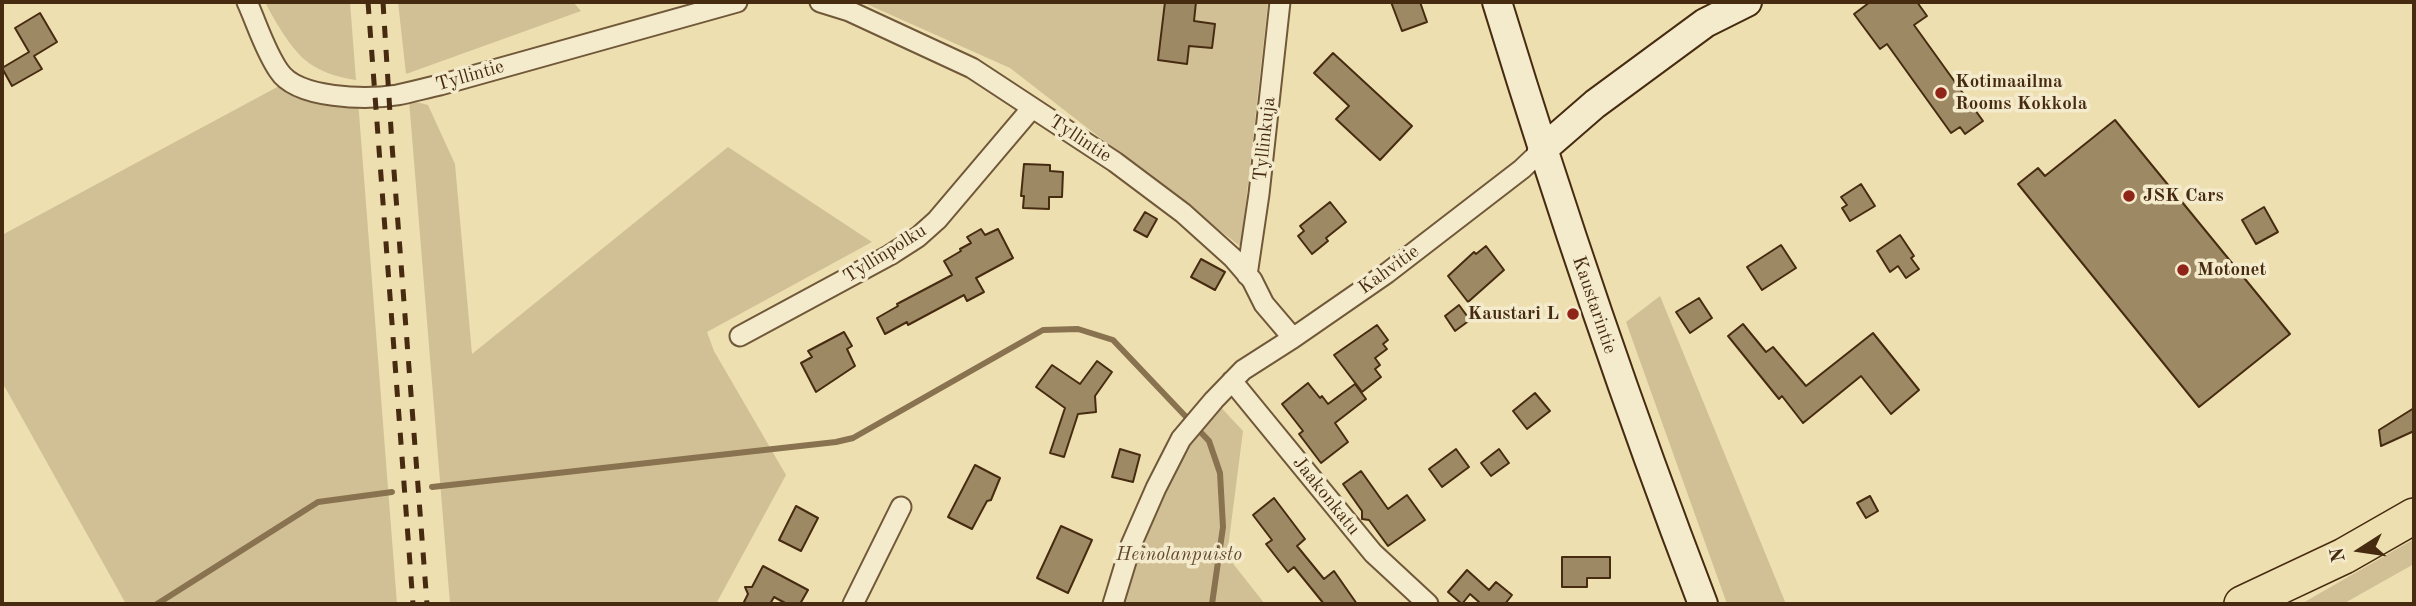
<!DOCTYPE html>
<html>
<head>
<meta charset="utf-8">
<style>
	body { margin:0 }
	#map { position:relative; width:2416px; height:606px; overflow:hidden; background:#eedfb0; font-family:"Old Standard TT",serif }
	canvas { display:block }
	.frame { position:absolute; inset:0; border:4px solid #462b11; pointer-events:none }
	.north { position:absolute; left:2325px; top:515px; width:70px; height:70px; -webkit-text-stroke:5px #f4eacc; paint-order:stroke; rotate:258deg; font-size:19px; font-weight:700; line-height:28px; text-align:center; color:#462b11 }
	.north::after { content:''; display:block; margin:auto; width:24px; height:32px; background:#462b11; clip-path:polygon(50% 0,100% 100%,50% 72%,0 100%) }
</style>
</head>
<body>
<div id="map">
<canvas width="2416" height="606"></canvas>
<div class="frame"></div>
<div class="north">N</div>
</div>
<script>
const g = document.querySelector('canvas').getContext('2d');
g.lineJoin = 'round';
function fill(path, color) {
  g.fillStyle = color;
  g.fill(path, 'evenodd');
}
function stroke(path, color, width, dash) {
  g.strokeStyle = color;
  g.lineWidth = width;
  g.lineCap = dash ? 'butt' : 'round';
  g.setLineDash(dash || []);
  g.stroke(path);
}
function label(font, color, halo, rows, align = 'center') {
  g.font = font + ' "Old Standard TT",serif';
  g.lineWidth = 7;
  g.setLineDash([]);
  g.textBaseline = 'middle';
  g.strokeStyle = halo;
  g.fillStyle = color;
  for (const [text, x, y, turn = 0] of rows) {
    g.save();
    g.translate(x, y);
    g.rotate((+turn || 0) * Math.PI / 180);
    g.textAlign = isNaN(turn) ? turn : align;
    if (halo) g.strokeText(text, 0, 0);
    g.fillText(text, 0, 0);
    g.restore();
  }
}
fill(new Path2D(`
	M265,2H350L356,80C339,78 318,71 305,60C290,47 274,20 265,2Z
	M398,2H573L581,11L406,74Z
	M862,2H1268L1241,247L1010,68Z
	M281,85L358,100L397,604H126L2,382V235Z
	M409,100L428,105L455,164L472,354L728,147L872,242L707,332L714,351L786,475L716,604H450Z
	M1660,296L1786,604H1727L1626,322Z
	M1214,400L1243,431L1227,556L1265,604H1115L1131,545Z
	M2414,539V564L2343,604H2301Z`), '#d1c095');
stroke(new Path2D(`
	M432,487L836,442L853,438L1043,330L1078,329L1113,340L1209,441L1220,473L1223,527L1212,604
	M157,604L318,502L392,492`), '#897250', 6);
const building = new Path2D(`
	M1165,2H1196L1194,21L1215,24L1212,48L1189,46L1187,64L1158,60Z
	M1391,2H1420L1427,22L1402,31Z
	M1870,2H1917L1927,16L1914,25L1983,121L1965,134L1960,127L1951,133L1887,44L1880,49L1854,14Z
	M40,13L57,42L34,56L42,69L12,86L2,68L29,52L15,28Z
	M1333,53L1412,126L1380,160L1336,119L1349,106L1314,73Z
	M2115,120L2290,334L2199,407L2018,184L2038,168L2045,176Z
	M1024,164L1050,165V171L1063,172L1062,197H1049V209L1023,208L1024,196H1021Z
	M1861,184L1875,206L1850,221L1842,208L1847,205L1841,197Z
	M1330,202L1346,222L1326,238L1328,241L1312,254L1298,236L1304,231L1300,226Z
	M2264,207L2278,232L2256,244L2242,220Z
	M1145,212L1157,219L1147,237L1134,230Z
	M981,229L985,235L998,229L1013,258L976,278L984,292L967,301L964,295L908,325L907,322L885,334L877,318L898,306L897,304L952,275L944,261L961,251L960,249L971,243L967,237Z
	M1900,235L1914,256L1911,258L1919,269L1906,278L1898,266L1890,272L1877,251Z
	M1781,245L1796,268L1762,290L1747,267Z
	M1486,246L1504,270L1468,302L1448,276L1474,252L1476,254Z
	M1201,259L1225,272L1215,290L1191,277Z
	M1699,298L1712,318L1690,333L1676,312Z
	M1459,305L1470,320L1455,331L1445,316Z
	M1743,324L1766,352L1773,347L1806,386L1873,333L1919,390L1891,414L1861,376L1803,423L1782,396L1779,399L1728,336Z
	M1377,325L1388,340L1383,344L1387,349L1375,358L1380,365L1375,369L1381,377L1362,392L1334,355Z
	M844,332L852,346L847,349L855,366L816,392L801,363L812,357L808,351Z
	M1097,361L1112,372L1095,396L1096,412L1078,414L1064,457L1050,453L1065,408L1036,387L1052,365L1080,384Z
	M1308,383L1320,398L1322,396L1328,404L1355,384L1366,399L1335,423L1348,442L1321,463L1299,434L1303,431L1282,404Z
	M1535,393L1550,411L1527,429L1513,411Z
	M2414,408V431L2381,446L2379,430Z
	M1120,449L1140,455L1133,482L1112,477Z
	M1456,449L1469,467L1442,487L1429,469Z
	M1499,449L1509,463L1491,476L1481,463Z
	M975,465L1000,478L991,500L987,501L972,529L948,517Z
	M1361,471L1388,509L1407,495L1425,520L1388,546L1369,520L1362,519V511L1343,484Z
	M1870,496L1878,511L1866,518L1857,503Z
	M1274,498L1305,539L1297,546L1324,579L1334,571L1357,604H1324L1294,567L1288,572L1266,544L1272,540L1253,515Z
	M796,506L818,518L801,551L779,540Z
	M1061,526L1092,540L1068,593L1037,578Z
	M1562,557H1610V578H1587V587H1562Z
	M763,566L808,590L800,604H787L774,597L770,604H743L748,594L745,587H752Z
	M1467,570L1489,590L1496,582L1512,595L1505,604H1476L1479,602L1470,594L1462,604L1448,592Z`);
fill(building, '#9d8964');
stroke(building, '#462b11', 2);
const street = new Path2D(`
	M247,2C257,24 265,51 279,71C297,99 367,100 397,95C412,92 426,88 440,85L737,2
	M820,2L849,11L972,68L1115,162L1183,213L1233,258L1252,280L1264,304L1293,338
	M1247,275L1259,194L1280,2
	M740,336L890,255L918,237L937,220L1032,108
	M1232,381L1373,553L1428,604
	M853,604L901,507
	M1113,604L1131,545L1156,488L1181,439L1214,400L1243,370L1293,338L1387,273L1522,169L1542,150`);
const secondary = new Path2D(`
	M1497,2C1559,205 1627,406 1703,604
	M1542,150L1595,104L1705,23L1747,2`);
const highway = new Path2D(`
	M2242,604L2344,556L2414,516`);
stroke(street, '#705839', 23);
stroke(secondary, '#462b11', 32);
stroke(highway, '#462b11', 38);
stroke(street, '#f4eacc', 19);
stroke(secondary, '#f4eacc', 28);
stroke(highway, '#eedfb0', 35);
stroke(new Path2D(`
	M368,2L413,604
	M383,2L392,145L427,604`), '#462b11', 5, [12, 12]);
for (const [x, y, r, color] of [
	[1941,93,7,"#8f2418"],
	[2129,196,7,"#8f2418"],
	[2183,270,7,"#8f2418"],
	[1573,314,7,"#8f2418"]
]) {
  const dot = new Path2D();
  dot.arc(x, y, r, 0, 2 * Math.PI);
  g.fillStyle = color;
  g.fill(dot);
  stroke(dot, '#f4eacc', 2.5);
}
label('19px', '#462b11', '#f4eacc', [
	["Tyllintie",470,76,-16],
	["Tyllintie",1080,139,33],
	["Tyllinkuja",1265,139,-84],
	["Tyllinpolku",885,254,-32],
	["Kahvitie",1389,270,-36],
	["Kaustarintie",1594,305,71],
	["Jaakonkatu",1326,496,51]
]);
label('bold 19px', '#462b11', '#f4eacc', [
	["Kotimaailma",1955,82],
	["Rooms Kokkola",1955,104],
	["JSK Cars",2143,196],
	["Motonet",2197,270],
	["Kaustari L",1559,314,"right"]
], 'left');
label('italic 19px', '#62492b', '#f4eacc', [
	["Heinolanpuisto",1179,555]
]);
</script>
</body>
</html>
